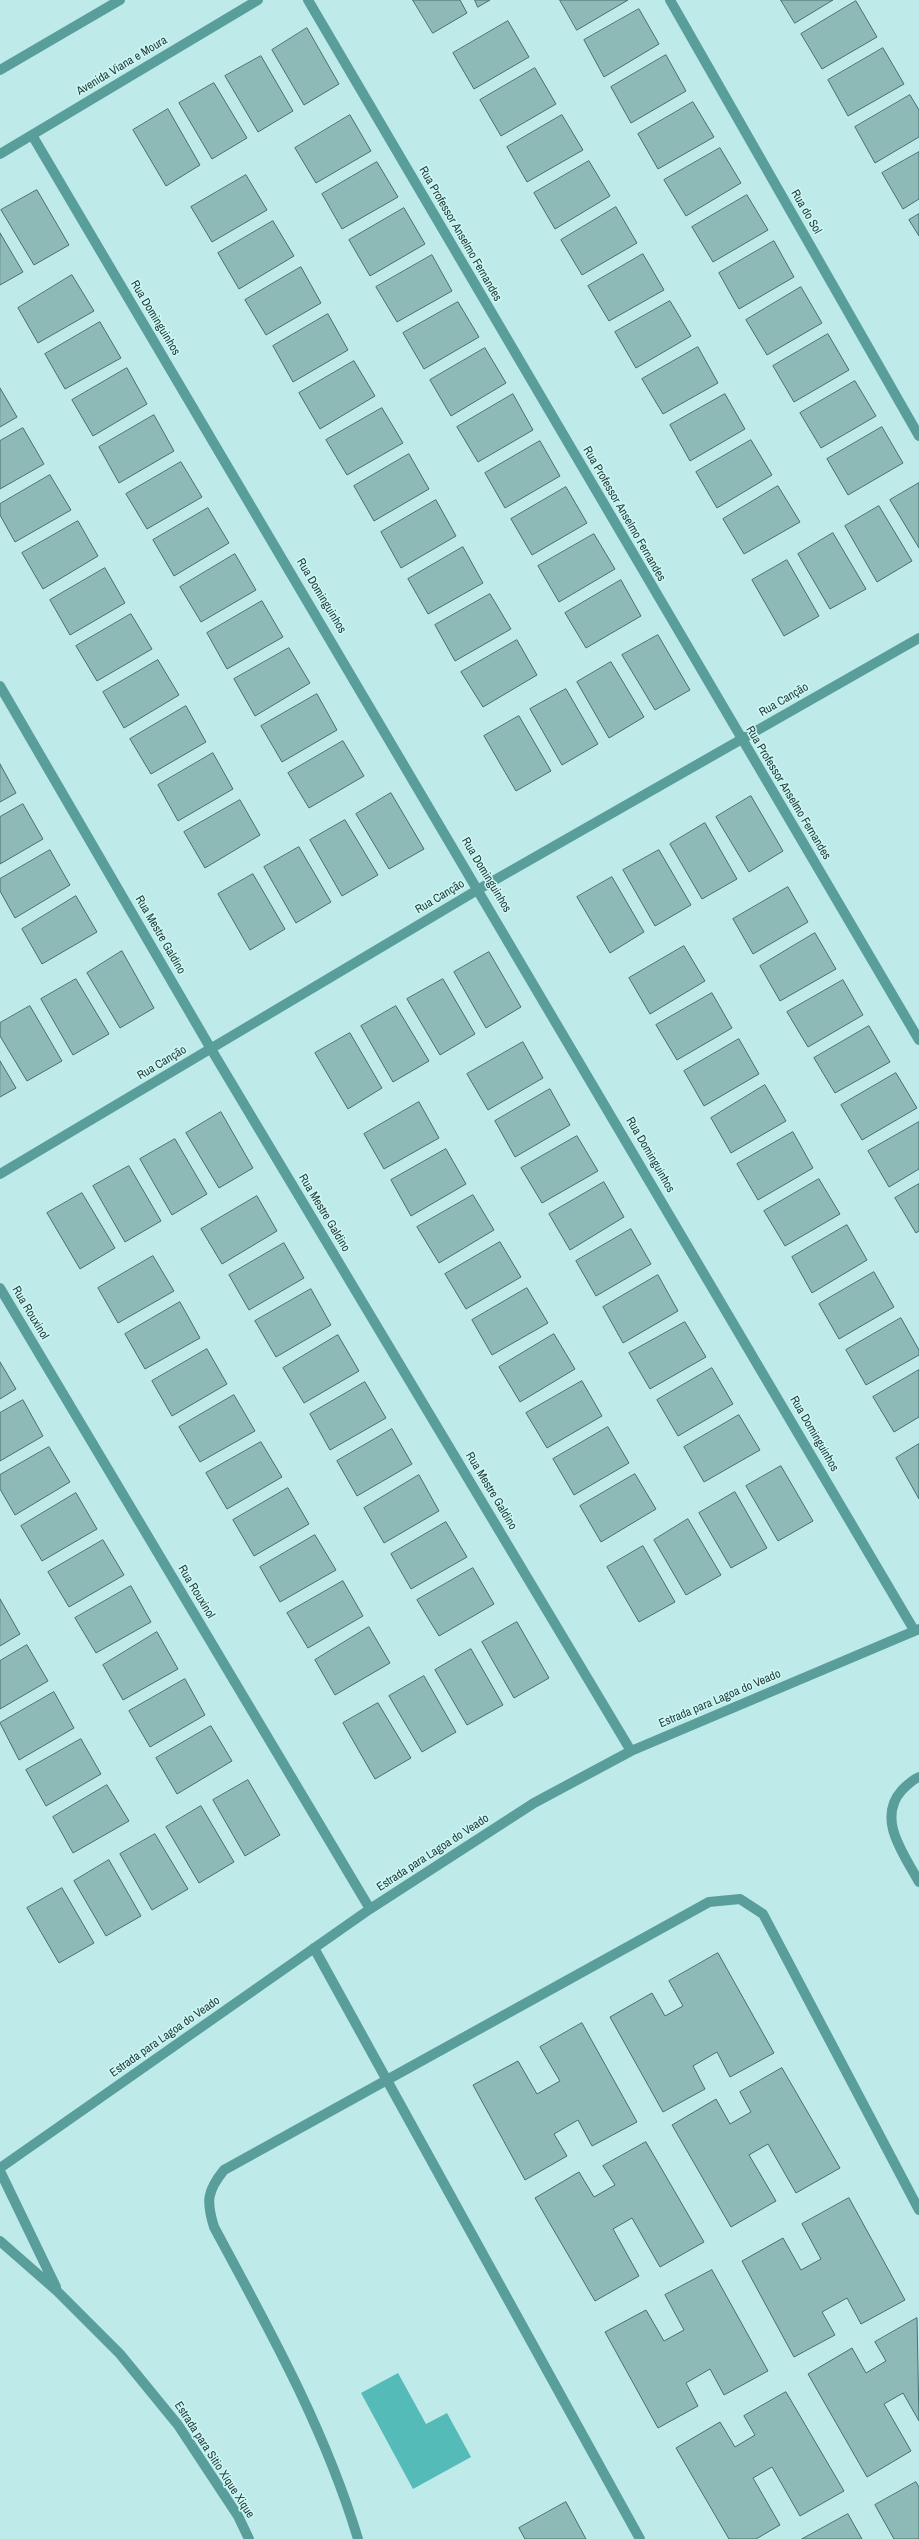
<!DOCTYPE html>
<html>
<head>
<meta charset="utf-8">
<style>
	body { margin:0 }
	canvas { display:block; background:#beebe9 }
</style>
</head>
<body>
<canvas width="919" height="2539"></canvas>
<script>
const g = document.querySelector('canvas').getContext('2d');
g.lineJoin = 'round';
function fill(path, color) {
  g.fillStyle = color;
  g.fill(path, 'evenodd');
}
function stroke(path, color, width, dash) {
  g.strokeStyle = color;
  g.lineWidth = width;
  g.lineCap = dash ? 'butt' : 'round';
  g.setLineDash(dash || []);
  g.stroke(path);
}
function label(font, color, halo, rows, align = 'center') {
  g.font = font + ' "Archivo Narrow",sans-serif';
  g.lineWidth = 3;
  g.setLineDash([]);
  g.textBaseline = 'middle';
  g.strokeStyle = halo;
  g.fillStyle = color;
  for (const [text, x, y, turn = 0] of rows) {
    g.save();
    g.translate(x, y);
    g.rotate((+turn || 0) * Math.PI / 180);
    g.textAlign = isNaN(turn) ? turn : align;
    if (halo) g.strokeText(text, 0, 0);
    g.fillText(text, 0, 0);
    g.restore();
  }
}
fill(new Path2D(`
	M398,2373L426,2424L447,2413L471,2457L413,2489L361,2393Z`), '#54bbb8');
const building = new Path2D(`
	M413,0H460L467,13L433,33Z
	M475,0H490L478,7Z
	M560,0H628L577,30Z
	M781,0H833L795,23Z
	M856,1L877,37L822,69L801,34Z
	M639,9L659,44L604,77L584,40Z
	M508,21L529,57L474,89L453,53Z
	M307,28L339,84L304,105L272,50Z
	M883,48L904,84L848,116L828,80Z
	M666,55L686,91L631,123L611,87Z
	M261,56L293,111L258,132L225,76Z
	M535,68L556,104L501,136L480,100Z
	M214,83L247,138L212,159L179,103Z
	M910,95L919,110V137L875,163L855,127Z
	M693,102L714,137L658,169L638,134Z
	M168,109L200,165L166,186L133,130Z
	M350,115L371,151L316,183L295,148Z
	M562,115L583,150L527,182L507,147Z
	M720,148L741,183L686,216L664,180Z
	M919,152V199L903,209L882,173Z
	M589,161L610,196L555,229L534,193Z
	M377,162L398,197L342,229L322,194Z
	M246,175L267,210L212,242L191,207Z
	M37,190L69,245L34,265L1,210Z
	M747,195L768,230L713,262L692,227Z
	M616,207L637,243L582,275L561,240Z
	M404,208L425,244L370,276L349,240Z
	M919,214V236L909,220Z
	M273,221L294,256L239,289L218,253Z
	M0,233L23,272L0,285Z
	M774,241L794,277L739,309L719,273Z
	M643,254L664,290L609,321L588,286Z
	M432,255L452,291L397,322L376,287Z
	M301,267L321,303L266,335L245,300Z
	M72,275L94,311L38,343L18,308Z
	M801,287L822,323L767,355L746,320Z
	M670,301L691,336L636,368L615,332Z
	M458,302L479,337L424,369L403,333Z
	M328,314L348,350L293,382L273,346Z
	M100,322L121,358L65,389L45,354Z
	M828,334L849,370L794,402L773,366Z
	M698,347L718,383L663,414L642,379Z
	M485,348L506,383L451,416L430,380Z
	M354,361L375,396L320,429L299,393Z
	M127,368L147,404L93,436L72,400Z
	M855,381L876,416L821,448L800,413Z
	M0,388L17,417L0,427Z
	M513,394L533,430L478,462L457,427Z
	M725,394L745,429L690,461L670,425Z
	M382,408L403,443L347,475L326,440Z
	M154,415L174,451L119,483L99,447Z
	M882,427L903,463L848,495L827,459Z
	M23,428L44,464L0,489V441Z
	M751,440L772,475L717,508L696,472Z
	M540,441L560,476L505,508L485,473Z
	M409,454L429,489L374,521L354,486Z
	M181,462L202,497L147,529L126,494Z
	M50,475L71,510L15,542L0,515V504Z
	M919,483V548L890,500Z
	M778,486L800,522L744,554L723,519Z
	M566,487L587,523L532,555L511,519Z
	M436,500L456,536L401,568L381,532Z
	M879,506L912,561L877,582L845,526Z
	M208,508L229,543L174,576L153,540Z
	M78,521L98,556L43,589L22,553Z
	M833,533L866,589L830,609L798,554Z
	M594,534L615,569L559,602L538,566Z
	M463,547L483,583L428,614L408,579Z
	M235,554L256,590L201,622L180,587Z
	M787,560L819,616L784,636L752,580Z
	M105,568L125,603L70,635L50,600Z
	M621,580L641,616L586,648L565,613Z
	M490,594L511,629L455,661L435,625Z
	M262,601L283,637L227,669L207,633Z
	M131,614L152,649L97,681L76,646Z
	M658,635L690,690L655,710L622,655Z
	M517,640L537,675L483,707L461,672Z
	M289,648L310,683L255,716L234,679Z
	M158,660L179,695L124,728L103,692Z
	M611,662L644,717L609,738L577,682Z
	M566,689L598,744L562,765L530,709Z
	M317,694L337,730L282,762L261,726Z
	M186,706L206,742L151,774L130,739Z
	M519,716L551,771L516,791L484,736Z
	M343,741L364,776L309,808L288,773Z
	M213,753L233,789L178,821L158,785Z
	M0,764L16,793L0,802Z
	M391,793L424,849L389,869L356,814Z
	M751,796L783,851L749,872L716,817Z
	M240,800L260,835L205,868L184,832Z
	M23,804L43,839L0,864V817Z
	M345,820L378,875L342,896L310,840Z
	M705,823L737,879L702,899L670,844Z
	M299,847L331,902L296,923L264,867Z
	M50,850L70,885L15,918L0,891V879Z
	M659,850L691,905L655,926L623,870Z
	M253,874L285,929L250,950L218,894Z
	M612,877L644,932L610,953L577,897Z
	M788,887L808,922L753,954L733,919Z
	M76,896L97,932L42,964L22,929Z
	M815,933L836,969L780,1001L760,966Z
	M684,946L705,981L650,1014L629,978Z
	M122,951L154,1008L120,1028L87,973Z
	M489,952L521,1007L486,1028L454,972Z
	M76,979L109,1034L73,1055L41,999Z
	M443,979L475,1034L440,1055L407,999Z
	M843,980L863,1015L808,1047L787,1012Z
	M712,993L732,1028L677,1060L656,1025Z
	M30,1006L62,1061L27,1081L0,1036V1023Z
	M396,1006L429,1061L393,1082L361,1026Z
	M869,1026L890,1062L835,1093L814,1058Z
	M350,1033L382,1088L348,1109L315,1053Z
	M739,1039L759,1074L704,1106L684,1071Z
	M523,1042L543,1078L488,1110L467,1074Z
	M0,1061L16,1088L0,1097Z
	M896,1073L917,1108L862,1140L841,1105Z
	M765,1085L786,1121L731,1153L711,1118Z
	M550,1089L570,1125L515,1157L495,1121Z
	M419,1102L439,1138L384,1169L364,1134Z
	M221,1112L253,1168L219,1188L186,1133Z
	M919,1122V1169L889,1187L868,1151Z
	M793,1132L813,1168L758,1200L737,1164Z
	M577,1136L598,1171L542,1203L521,1168Z
	M175,1139L207,1194L172,1215L140,1159Z
	M446,1149L466,1184L411,1216L391,1180Z
	M129,1166L161,1221L125,1242L93,1186Z
	M819,1179L840,1214L785,1246L764,1211Z
	M604,1182L624,1217L570,1250L549,1214Z
	M919,1184V1231L916,1233L895,1198Z
	M82,1193L115,1248L80,1269L47,1213Z
	M473,1195L494,1230L439,1263L417,1227Z
	M257,1196L277,1231L222,1264L201,1229Z
	M847,1225L867,1260L812,1293L792,1257Z
	M631,1229L651,1264L596,1296L576,1261Z
	M500,1242L521,1277L466,1309L445,1274Z
	M284,1243L304,1278L249,1310L229,1275Z
	M153,1256L174,1291L118,1323L98,1288Z
	M874,1272L894,1307L839,1339L819,1304Z
	M658,1275L678,1311L623,1343L603,1307Z
	M527,1288L548,1323L492,1355L472,1320Z
	M311,1289L331,1325L276,1357L255,1321Z
	M180,1302L200,1338L145,1369L125,1334Z
	M901,1318L919,1350V1355L866,1385L846,1350Z
	M685,1322L706,1357L650,1389L629,1353Z
	M554,1334L575,1369L520,1402L499,1367Z
	M338,1335L359,1371L304,1403L283,1368Z
	M207,1349L227,1384L172,1416L152,1381Z
	M0,1362L16,1389L0,1399Z
	M712,1368L733,1404L678,1436L657,1400Z
	M919,1370V1417L894,1432L873,1397Z
	M582,1381L602,1416L547,1448L526,1413Z
	M365,1382L386,1418L330,1450L310,1414Z
	M234,1395L255,1431L200,1462L179,1427Z
	M23,1400L43,1436L0,1461V1413Z
	M739,1415L760,1450L704,1482L684,1447Z
	M608,1427L629,1463L574,1495L553,1459Z
	M392,1429L412,1464L357,1496L337,1461Z
	M261,1442L282,1477L227,1509L206,1473Z
	M919,1444V1499L896,1458Z
	M49,1447L70,1482L15,1515L0,1489V1475Z
	M781,1466L813,1521L778,1541L746,1486Z
	M635,1474L656,1509L601,1542L580,1506Z
	M419,1475L439,1511L384,1543L364,1508Z
	M288,1488L309,1524L254,1556L233,1520Z
	M735,1492L767,1548L731,1568L699,1513Z
	M76,1493L97,1529L42,1561L21,1526Z
	M688,1519L721,1575L686,1595L654,1540Z
	M446,1522L467,1557L411,1589L391,1554Z
	M315,1535L336,1570L280,1602L260,1567Z
	M103,1540L124,1575L69,1607L48,1572Z
	M643,1546L675,1602L639,1622L607,1567Z
	M473,1568L494,1604L439,1636L417,1600Z
	M343,1581L363,1616L308,1648L287,1613Z
	M131,1586L151,1622L96,1653L75,1618Z
	M0,1599L20,1634L0,1646Z
	M517,1622L549,1678L514,1698L482,1642Z
	M369,1627L390,1663L335,1695L315,1660Z
	M157,1632L178,1669L123,1700L103,1665Z
	M27,1645L48,1681L0,1709V1661Z
	M471,1649L503,1705L467,1725L435,1670Z
	M424,1676L456,1732L422,1752L389,1696Z
	M185,1679L205,1715L150,1747L129,1711Z
	M54,1692L74,1728L19,1760L0,1723Z
	M378,1703L411,1758L375,1779L343,1723Z
	M211,1726L232,1761L177,1794L156,1758Z
	M81,1739L101,1774L46,1806L26,1770Z
	M248,1780L280,1835L245,1856L213,1800Z
	M107,1785L129,1821L73,1853L53,1817Z
	M201,1806L234,1862L199,1883L166,1827Z
	M155,1834L188,1889L152,1910L120,1854Z
	M109,1860L141,1916L106,1936L74,1881Z
	M62,1888L94,1943L59,1963L27,1908Z
	M718,1953L774,2053L730,2077L717,2052L693,2066L705,2089L663,2112L610,2017L652,1993L665,2016L683,2006L669,1981Z
	M582,2023L637,2122L592,2146L578,2120L554,2134L567,2156L525,2180L473,2085L518,2061L537,2094L560,2081L540,2047Z
	M782,2068L840,2168L796,2193L768,2144L749,2155L776,2201L731,2227L672,2125L716,2099L730,2124L751,2112L740,2092Z
	M646,2142L704,2242L660,2267L632,2218L613,2229L639,2276L595,2301L535,2198L579,2172L594,2197L615,2185L603,2166Z
	M849,2198L905,2300L861,2324L847,2298L822,2312L835,2335L794,2357L742,2261L783,2238L801,2270L821,2259L802,2224Z
	M712,2270L768,2371L724,2395L710,2369L686,2383L698,2406L658,2428L605,2332L646,2310L664,2341L684,2330L665,2295Z
	M917,2318L919,2421L903,2393L884,2404L911,2451L867,2477L808,2374L852,2348L866,2373L886,2361L875,2342Z
	M786,2392L844,2491L800,2516L772,2467L753,2478L780,2525L756,2539H729L676,2448L720,2422L735,2447L755,2435L744,2416Z
	M916,2482L919,2487V2539H894L875,2505Z
	M566,2502L586,2539H525L519,2528Z
	M848,2514L862,2539H802Z`);
fill(building, '#8db9b7');
stroke(building, '#47706f', 1);
stroke(new Path2D(`
	M308,0L919,1040
	M670,0L919,436
	M0,70L120,0
	M32,135L914,1630
	M0,154L258,0
	M0,686L211,1049L631,1751
	M0,1174L479,889L919,638
	M0,1288L370,1909
	M919,1777C912,1780 908,1784 902,1790C876,1819 904,1854 919,1882
	M314,1948L640,2539
	M0,2168L370,1909L534,1803L631,1751L919,1629
	M0,2171L56,2287
	M0,2241L57,2291L120,2354L178,2425L238,2516L249,2539
	M358,2539C325,2429 268,2327 214,2227C206,2201 207,2191 224,2170L709,1902L740,1899L763,1914L919,2210`), '#5a9e9c', 10);
label('12px', '#2a3c3b', '#cbf9f6', [
	["Avenida Viana e Moura",122,66,-31],
	["Rua do Sol",806,212,60],
	["Rua Professor Anselmo Fernandes",460,234,60],
	["Rua Dominguinhos",155,318,59],
	["Rua Professor Anselmo Fernandes",624,514,60],
	["Rua Dominguinhos",321,596,59],
	["Rua Canção",784,700,-30],
	["Rua Professor Anselmo Fernandes",788,793,59],
	["Rua Dominguinhos",486,875,59],
	["Rua Canção",440,897,-31],
	["Rua Mestre Galdino",160,935,60],
	["Rua Canção",162,1063,-31],
	["Rua Dominguinhos",650,1155,60],
	["Rua Mestre Galdino",324,1213,59],
	["Rua Rouxinol",30,1313,59],
	["Rua Dominguinhos",814,1434,60],
	["Rua Mestre Galdino",491,1491,59],
	["Rua Rouxinol",196,1592,59],
	["Estrada para Lagoa do Veado",720,1699,-23],
	["Estrada para Lagoa do Veado",433,1853,-33],
	["Estrada para Lagoa do Veado",165,2037,-35],
	["Estrada para Sitio Xique Xique",214,2460,57]
]);
</script>
</body>
</html>
